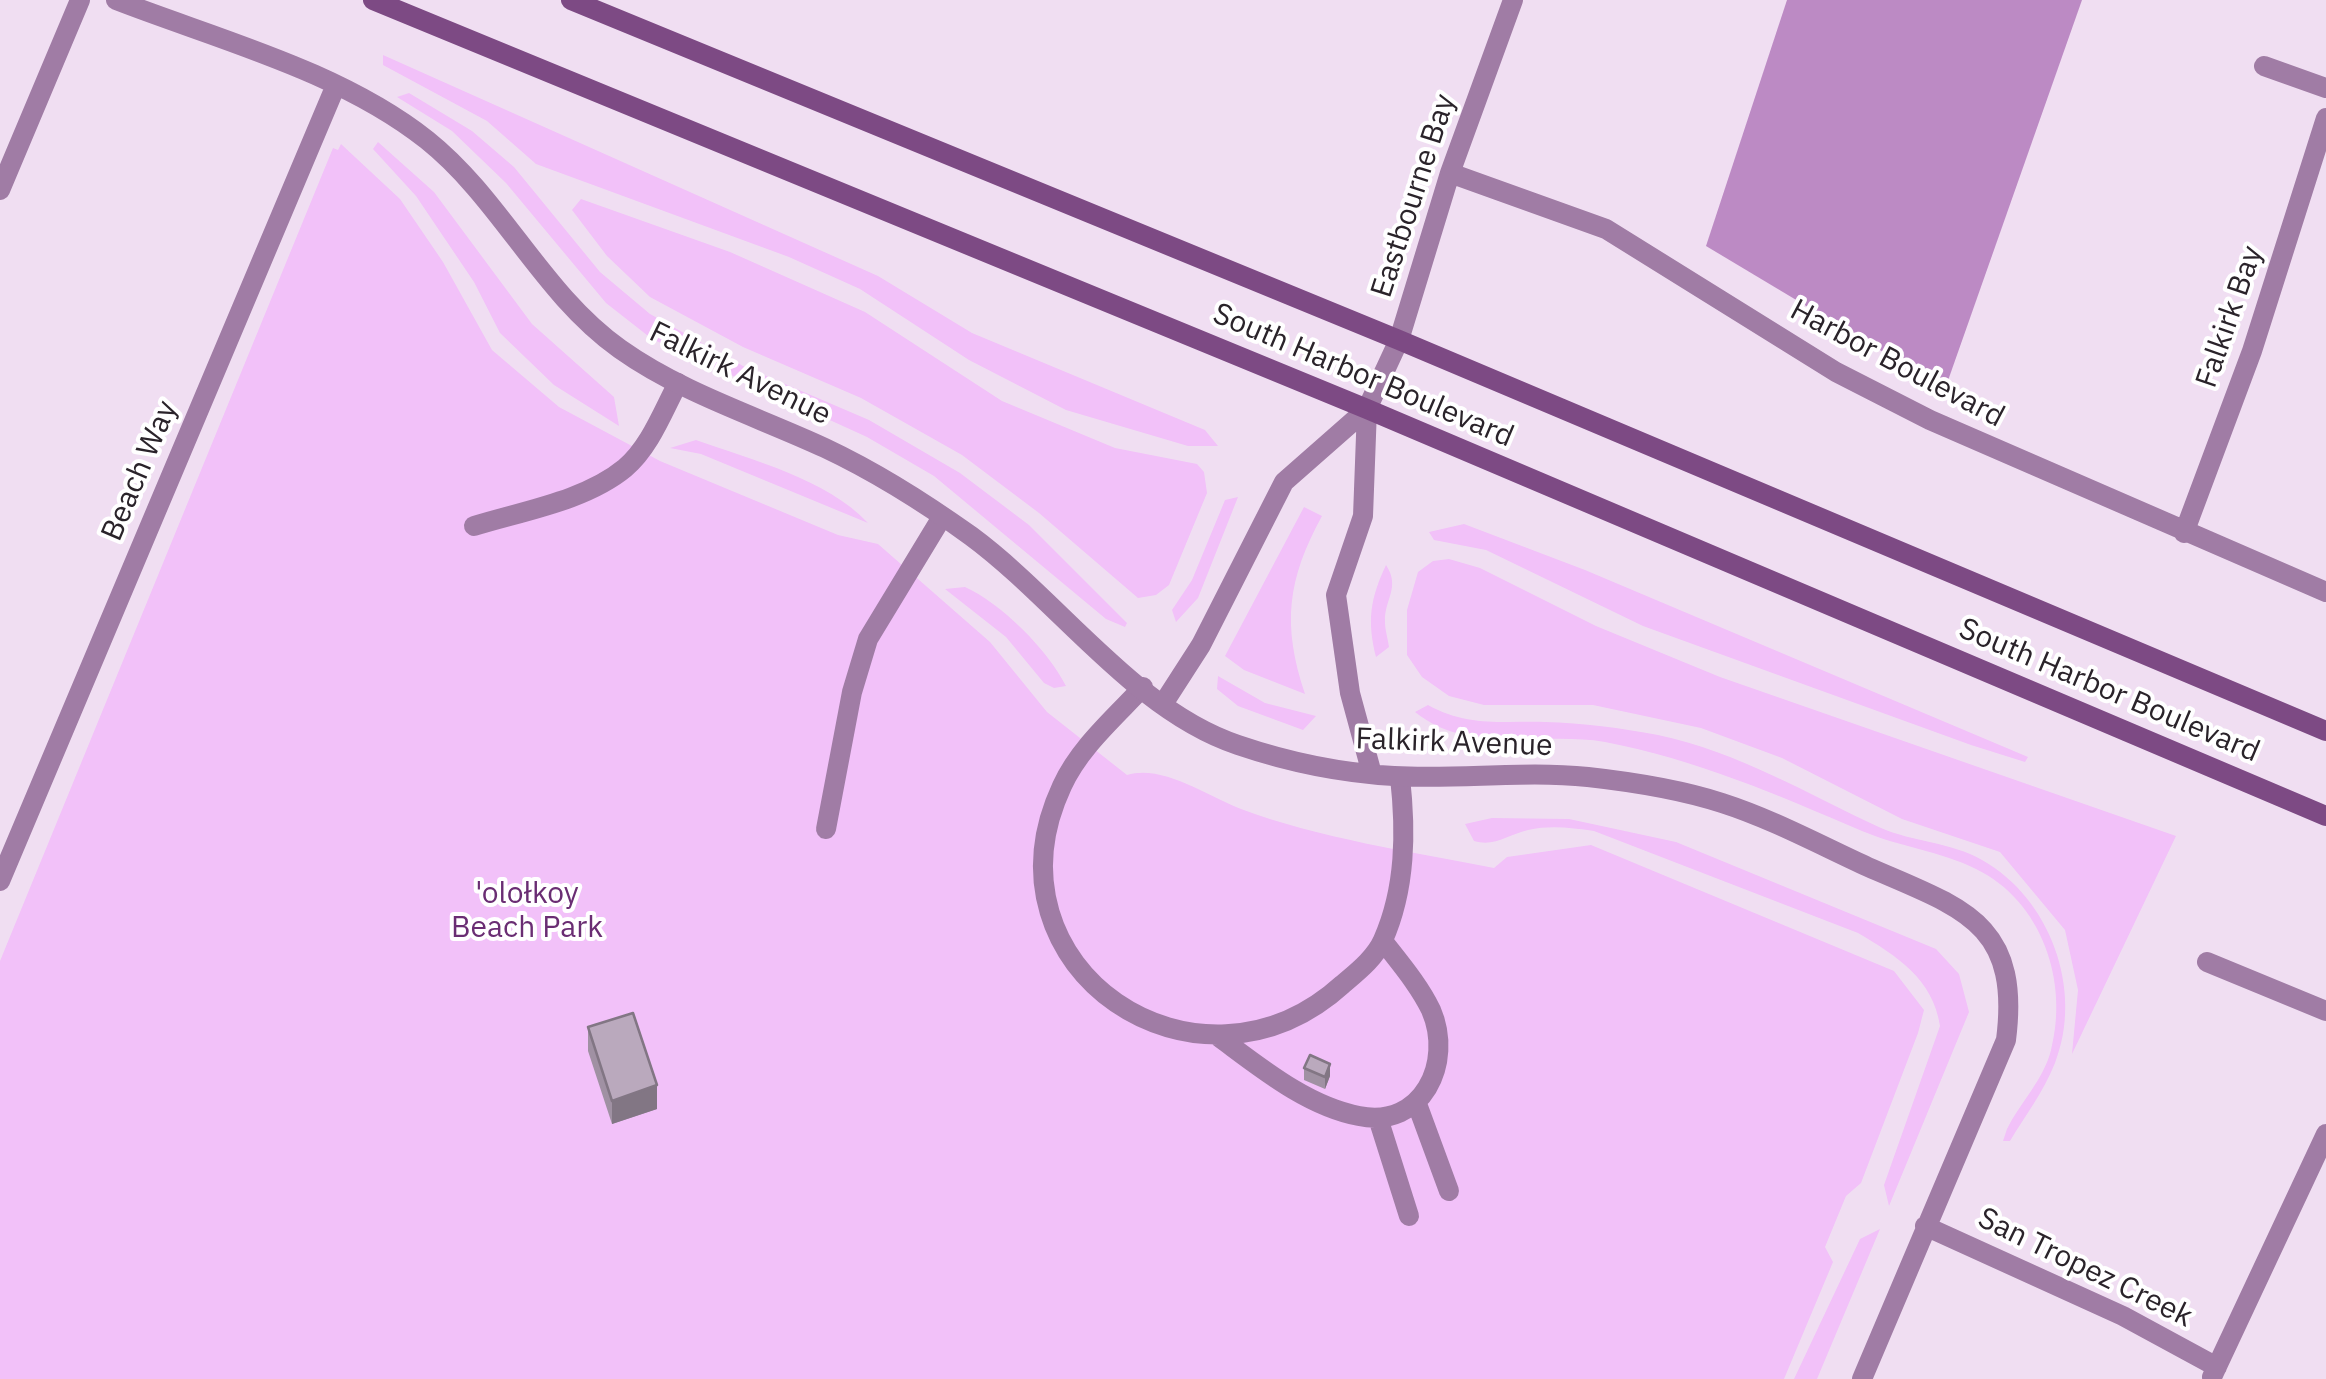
<!DOCTYPE html>
<html>
<head>
<meta charset="utf-8">
<style>
	body { margin:0 }
	canvas { display:block; background:#f0def2 }
</style>
</head>
<body>
<canvas width="2326" height="1379"></canvas>
<script>
const g = document.querySelector('canvas').getContext('2d');
g.lineJoin = 'round';
function fill(path, color) {
  g.fillStyle = color;
  g.fill(path, 'evenodd');
}
function stroke(path, color, width, dash) {
  g.strokeStyle = color;
  g.lineWidth = width;
  g.lineCap = dash ? 'butt' : 'round';
  g.setLineDash(dash || []);
  g.stroke(path);
}
function label(font, color, halo, rows, align = 'center') {
  g.font = font + ' "IBM Plex Sans",sans-serif';
  g.lineWidth = 8;
  g.setLineDash([]);
  g.textBaseline = 'middle';
  g.strokeStyle = halo;
  g.fillStyle = color;
  for (const [text, x, y, turn = 0] of rows) {
    g.save();
    g.translate(x, y);
    g.rotate((+turn || 0) * Math.PI / 180);
    g.textAlign = isNaN(turn) ? turn : align;
    if (halo) g.strokeText(text, 0, 0);
    g.fillText(text, 0, 0);
    g.restore();
  }
}
fill(new Path2D(`
	M383,55L878,276L972,333L1205,430L1218,446H1188L1066,410L969,360L860,289L789,257L536,164L487,121L383,65Z
	M409,93L472,131L514,167L600,272L650,314L743,366L869,420L960,473L1029,525L1127,623L1125,627L1106,619L934,476L867,437L652,339L606,303L506,183L452,131L397,97Z
	M378,142L434,192L532,324L614,397L619,426L554,385L500,333L474,282L416,196L373,149Z
	M341,144L400,199L443,262L492,350L559,407L660,461L838,535L878,544L990,642L1047,712L1127,775C1162,764 1208,796 1241,809C1318,838 1412,852 1494,868L1507,857L1591,845L1894,971L1924,1010L1918,1033L1861,1183L1846,1196L1825,1247L1833,1262L1784,1379H0V961L333,148L338,150Z
	M581,199L730,252L865,312L1002,401L1115,448L1197,464L1204,472L1207,493L1169,585L1156,595L1138,598L1039,513L962,455L861,398L743,347L650,297L607,256L572,210Z
	M696,440C752,460 827,479 868,523L701,454L670,448Z
	M1238,497L1198,598L1176,622L1172,610L1192,580L1225,500Z
	M1304,507L1322,516C1287,580 1282,625 1305,694L1244,670L1225,656Z
	M1464,524L1585,570L2028,757L2025,762L1971,745L1643,626L1486,550L1434,540L1429,532Z
	M1449,559L1480,568L1596,626L1720,677L2176,836L2072,1054L2078,990L2065,930L2000,852L1902,819L1782,758L1701,728L1593,705H1484L1449,696L1422,677L1407,655V610L1418,572L1433,561Z
	M1386,565C1401,588 1384,599 1385,622C1385,630 1388,639 1389,647L1376,657C1367,621 1370,599 1386,565Z
	M965,587C1002,604 1047,649 1066,686L1054,688L1044,683L1006,637L945,589Z
	M1218,676L1265,703L1316,716L1303,730L1238,706L1217,689Z
	M1428,705C1467,727 1503,721 1545,722C1583,723 1621,728 1658,735C1739,752 1807,794 1881,828C1913,842 1951,842 1982,860C2050,898 2084,990 2055,1063C2044,1091 2025,1116 2010,1141H2003L2007,1129C2020,1103 2044,1079 2051,1050C2069,982 2042,901 1976,869C1940,851 1900,847 1862,831C1778,795 1695,759 1605,742C1540,731 1470,756 1415,712Z
	M1492,818L1569,819L1676,842L1936,949L1959,974L1969,1012L1889,1206L1884,1185L1940,1026C1933,979 1897,956 1858,933L1594,831C1572,828 1551,825 1528,830C1507,835 1495,847 1474,841L1465,824Z
	M1880,1229L1817,1379H1794L1860,1239Z`), '#f2c1f9');
fill(new Path2D(`
	M1787,0H2082L1945,389L1706,246Z`), '#bc8ac4');
stroke(new Path2D(`
	M474,526C522,511 585,501 625,468C650,447 663,411 678,383
	M1143,687C1115,717 1079,748 1062,786C977,968 1198,1116 1343,984C1357,972 1375,958 1383,940C1406,888 1406,831 1400,777
	M826,829L852,692L868,639L942,517
	M1219,1037C1261,1068 1307,1106 1359,1116C1422,1129 1454,1063 1431,1010C1419,985 1400,963 1383,941
	M1417,1104L1449,1191
	M1378,1118L1409,1216`), '#a07ca5', 20);
stroke(new Path2D(`
	M116,0C219,40 340,71 427,140C501,199 542,294 620,349C682,393 756,416 825,448C876,472 925,503 971,536C1058,600 1135,711 1238,745C1288,762 1341,773 1394,776C1458,780 1524,770 1588,777C1633,782 1679,789 1722,803C1772,819 1820,845 1868,867C1962,908 2021,922 2006,1040L1862,1379
	M2264,66L2326,88
	M1450,173L1606,229L1836,372L1930,420L2326,592
	M0,190L80,0
	M2184,533L2252,351L2326,118
	M1163,704L1201,645L1284,482L1367,409
	M1372,774L1350,693L1336,595L1363,516L1367,409L1399,340L1450,173L1513,0
	M0,881L336,85
	M2207,962L2326,1011
	M1925,1226L2123,1316L2217,1367
	M2212,1377L2326,1134`), '#a07ca5', 20);
stroke(new Path2D(`
	M373,0L1367,409L2326,816
	M571,0L1399,340L2326,731`), '#7d4a84', 20);
fill(new Path2D(`
	M588,1027L657,1109L612,1124L588,1051Z
	M1304,1068L1330,1076L1325,1089L1304,1080Z`), '#a091a3');
fill(new Path2D(`
	M1330,1064V1076L1325,1089V1077Z
	M657,1085V1109L612,1124V1101Z`), '#827684');
const building = new Path2D(`
	M633,1013L657,1085L612,1101L588,1027Z
	M1310,1055L1330,1064L1325,1077L1304,1068Z`);
fill(building, '#baa9bd');
stroke(building, '#827684', 2.5);
label('30px', '#2a232a', '#fff', [
	["Eastbourne Bay",1414,196,-72],
	["Falkirk Bay",2230,317,-71],
	["Harbor Boulevard",1897,364,28],
	["Falkirk Avenue",740,374,26],
	["South Harbor Boulevard",1363,376,23],
	["Beach Way",140,471,-67],
	["South Harbor Boulevard",2109,691,23],
	["Falkirk Avenue",1454,743,2],
	["San Tropez Creek",2085,1268,26]
]);
label('30px', '#6a2d73', '#fff', [
	["'olołkoy",527,894],
	["Beach Park",527,928]
]);
</script>
</body>
</html>
